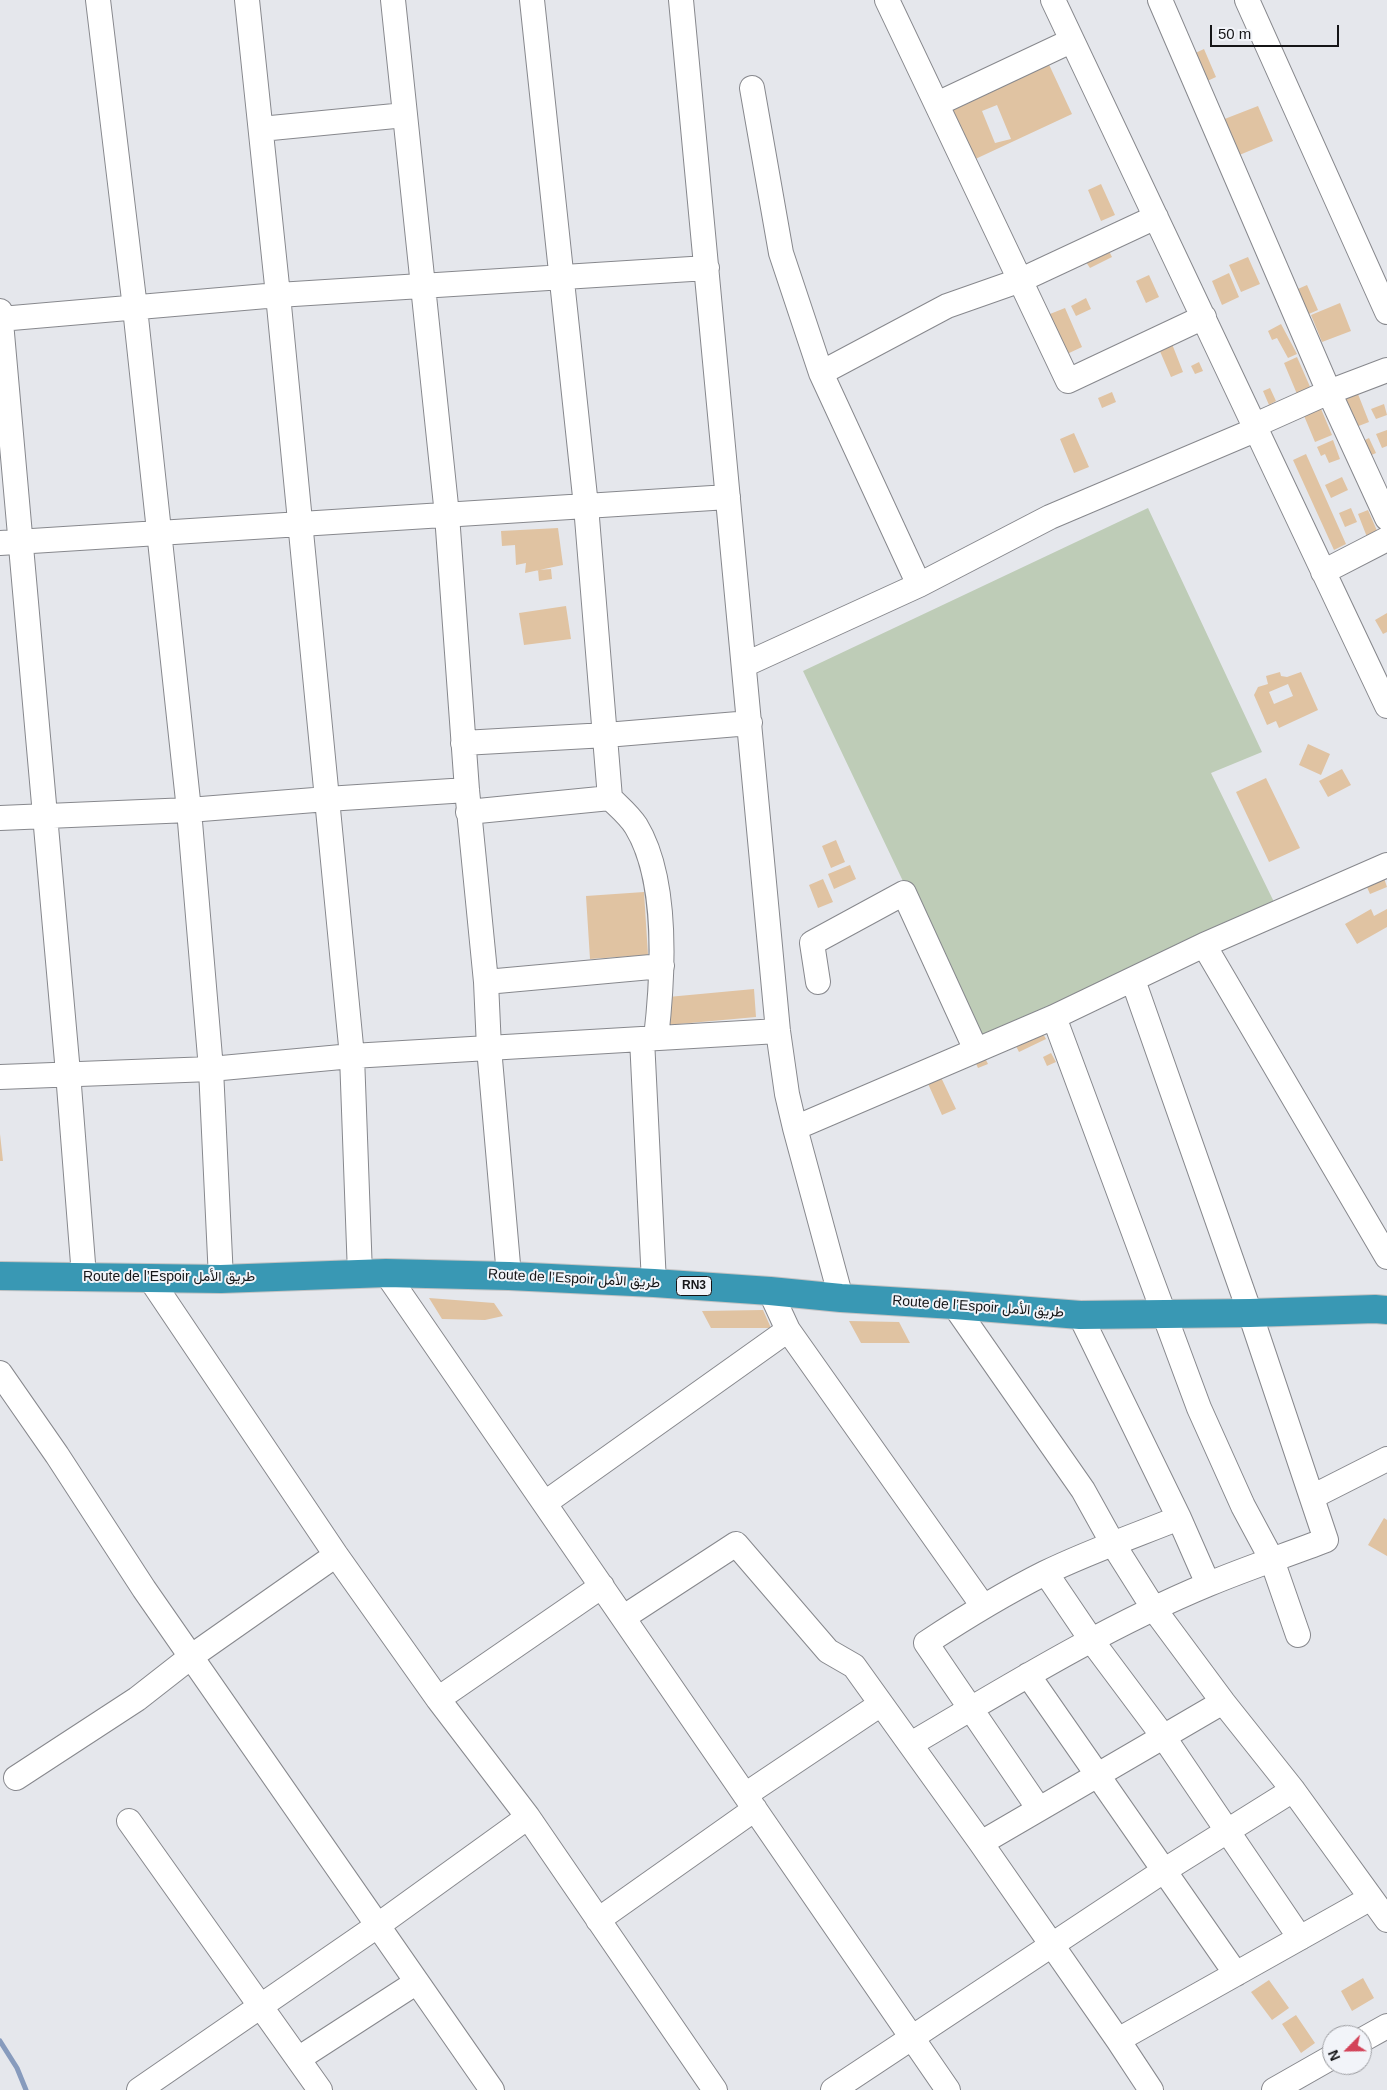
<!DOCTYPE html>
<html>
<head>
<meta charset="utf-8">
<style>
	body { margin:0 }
	#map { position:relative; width:1387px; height:2090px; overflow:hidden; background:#e5e7ec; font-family:Arial,sans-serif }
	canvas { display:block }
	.north { position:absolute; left:1322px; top:2025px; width:50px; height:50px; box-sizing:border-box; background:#f2f4f9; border:1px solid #9a9b9f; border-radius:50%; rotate:247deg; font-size:14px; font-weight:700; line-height:20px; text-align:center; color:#151517 }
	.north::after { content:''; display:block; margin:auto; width:18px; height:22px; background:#d34359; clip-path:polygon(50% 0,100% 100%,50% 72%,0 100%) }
	.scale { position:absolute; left:1210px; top:25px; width:129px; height:22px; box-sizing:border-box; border:2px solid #151517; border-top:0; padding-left:6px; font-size:15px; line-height:18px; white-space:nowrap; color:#151517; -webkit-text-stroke:4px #f2f4f9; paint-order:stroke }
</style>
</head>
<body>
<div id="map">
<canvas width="1387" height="2090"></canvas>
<div class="north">N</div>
<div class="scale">50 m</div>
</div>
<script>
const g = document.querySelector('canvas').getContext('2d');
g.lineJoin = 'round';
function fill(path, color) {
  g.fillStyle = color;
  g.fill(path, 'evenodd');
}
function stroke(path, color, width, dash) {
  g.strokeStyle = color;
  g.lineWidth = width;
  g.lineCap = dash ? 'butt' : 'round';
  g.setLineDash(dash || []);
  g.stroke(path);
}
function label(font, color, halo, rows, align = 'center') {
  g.font = font + ' Arial,Vazirmatn,sans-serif';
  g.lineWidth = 4;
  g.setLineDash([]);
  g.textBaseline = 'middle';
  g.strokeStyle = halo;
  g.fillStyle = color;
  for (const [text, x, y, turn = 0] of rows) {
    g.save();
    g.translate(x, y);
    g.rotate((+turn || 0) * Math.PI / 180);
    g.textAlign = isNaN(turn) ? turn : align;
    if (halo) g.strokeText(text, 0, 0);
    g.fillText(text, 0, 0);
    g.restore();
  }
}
fill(new Path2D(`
	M1148,508L1262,752L1211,773L1274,902L979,1041L803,671Z`), '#beccb7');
stroke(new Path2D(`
	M0,2041L17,2068L26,2090`), '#879bbd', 5);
fill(new Path2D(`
	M1204,49L1216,77L1203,83L1191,55Z
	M1045,56L1072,114L969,162L942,105ZM997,105L1011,139L995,143L982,111Z
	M1258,106L1273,141L1237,156L1222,120Z
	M1101,184L1115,215L1101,221L1088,190Z
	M1107,247L1112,257L1090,268L1084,259Z
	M1248,257L1260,284L1241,292L1229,265Z
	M1229,273L1239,297L1222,305L1212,281Z
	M1149,275L1159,297L1146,303L1136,281Z
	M1307,285L1318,310L1302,317L1291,292Z
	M1086,298L1091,309L1076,316L1071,306Z
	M1340,303L1351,331L1322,342L1311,315Z
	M1065,308L1082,347L1067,354L1050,314Z
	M1281,324L1297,354L1288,358L1277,338L1272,340L1268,331Z
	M1172,344L1183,372L1171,377L1159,349Z
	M1297,357L1311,389L1297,394L1284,363Z
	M1199,362L1203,371L1195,374L1191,366Z
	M1270,388L1276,401L1269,405L1263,391Z
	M1356,389L1369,422L1356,427L1343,394Z
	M1112,392L1116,402L1102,408L1098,398Z
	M1319,404L1332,435L1315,442L1302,411Z
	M1384,404L1387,415L1376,419L1371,409Z
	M1387,430V446L1382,448L1376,434Z
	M1074,433L1089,467L1074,473L1060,439Z
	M1369,438L1376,453L1367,457L1361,442Z
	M1333,440L1340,459L1329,463L1325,454L1321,456L1317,447Z
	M1306,454L1346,544L1334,550L1293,460Z
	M1342,477L1348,490L1331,498L1325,485Z
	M1351,508L1357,522L1345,527L1339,513Z
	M1368,510L1378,533L1367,537L1358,514Z
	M558,528L563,565L525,573L526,563L516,565L515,545L502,546L501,531Z
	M551,569L552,579L539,581L538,570Z
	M566,606L571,639L524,645L519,613Z
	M1387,613V632L1383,634L1375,620Z
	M1280,672L1281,676L1287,677L1301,672L1318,710L1279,728L1276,721L1267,725L1254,695L1258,687L1268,684L1266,676ZM1288,684L1293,696L1274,704L1269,692Z
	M1308,744L1330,754L1321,775L1299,765Z
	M1342,769L1351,785L1328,797L1319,781Z
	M1266,778L1300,848L1269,862L1236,792Z
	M836,840L845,862L831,868L822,846Z
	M850,865L856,879L834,889L828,874Z
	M1384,878L1387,887L1370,894L1366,885Z
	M823,879L833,902L818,908L809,885Z
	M644,892L648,955L590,959L586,896Z
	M1371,909L1374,916L1387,909V927L1357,944L1345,924Z
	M754,989L756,1017L668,1025V997Z
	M1041,1030L1046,1039L1019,1052L1014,1042Z
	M1051,1053L1056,1062L1047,1066L1043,1057Z
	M984,1056L988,1064L978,1068L974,1059Z
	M938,1071L956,1109L942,1115L925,1077Z
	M0,1134L3,1161H0Z
	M429,1298L494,1303L503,1316L485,1320L442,1319Z
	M763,1310L771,1328H711L702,1311Z
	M849,1321L899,1322L910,1343H861Z
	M1384,1518L1387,1520V1556L1368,1545Z
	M1363,1978L1374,1998L1352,2011L1341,1991Z
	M1269,1980L1289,2008L1272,2020L1251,1992Z
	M1296,2015L1315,2043L1301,2053L1282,2024Z`), '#e0c3a2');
const minor = new Path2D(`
	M98,0L135,308L189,810L211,1069L221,1279
	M247,0L278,295L352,1056L360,1274
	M393,0L447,515L467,790L486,982L489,1048L509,1276
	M532,0L586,506L610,798C619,807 629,815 636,826C669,880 663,978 656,1038
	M681,0L778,1031L787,1094L795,1128L841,1298
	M887,0L1068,381L1204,317
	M1053,0L1387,706
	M1160,0L1329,392L1387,518
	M1247,0L1387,312
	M752,88L781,253L821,373L919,585
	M937,104L1071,41
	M261,129L405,115
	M0,311L68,1073L84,1276
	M0,319L278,295L707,268
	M821,373L947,306L1021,280L1156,217
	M1253,426L1329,392L1387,370
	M0,543L728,497
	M1323,572L1387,539
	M744,665L919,585L1050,517L1255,430
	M463,743L606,735L750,723
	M468,812L610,798
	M0,818L189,810L327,799L467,790
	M1204,945L1387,1257
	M486,982L662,966
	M818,982L812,943L904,893L976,1050
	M1054,1017L1199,1408L1243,1506L1272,1560L1298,1635
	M642,1039L654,1283
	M0,1077L211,1069L352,1056L778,1031
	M795,1128L1054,1017L1204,945L1387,865
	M386,1273L948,2090
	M149,1277L336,1555L438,1699L528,1817L715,2090
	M770,1291L788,1330L983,1606
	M954,1305L1083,1490L1113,1544L1154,1609L1223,1702L1293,1790L1387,1920
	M1080,1315L1179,1518L1208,1584
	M0,1373L57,1455L144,1589L492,2090
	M1312,1497L1387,1459
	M545,1503L788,1330
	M1046,1573L1092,1641L1163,1736L1300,1938
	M624,1617L736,1544L828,1651L854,1666L981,1843L1118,2040L1151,2090
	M1028,1675L1236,1974
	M438,1699L602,1586
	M911,1744C1008,1687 1105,1627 1209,1584C1247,1568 1287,1555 1326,1540L1250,1313L1133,980
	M16,1778L137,1699L192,1656L336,1555
	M745,1795L881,1704
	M1039,1809L926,1643C964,1618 1003,1594 1045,1573C1088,1552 1134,1536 1179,1518
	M129,1821L320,2090
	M981,1843L1223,1702
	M598,1920L755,1809
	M1118,2040L1371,1898
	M1362,2040L1387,2026
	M298,2059L417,1982
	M139,2090L377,1926L528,1817
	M833,2090L1165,1870L1293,1790
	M1274,2090L1332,2057`);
const highway = new Path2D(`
	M0,1276L221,1279L386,1273L509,1276L654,1283L770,1291L841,1298L954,1305L1080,1315L1250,1313L1375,1309L1387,1310`);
stroke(minor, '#87888d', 26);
stroke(highway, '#c2c2c3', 30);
stroke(minor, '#fff', 24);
stroke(highway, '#3998b4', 28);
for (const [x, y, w] of [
	[694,1286,35]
]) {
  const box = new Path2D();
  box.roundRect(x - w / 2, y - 9.5, w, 19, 4);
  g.fillStyle = '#f2f4f9';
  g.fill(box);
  stroke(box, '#151517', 1);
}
label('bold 12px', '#151517', null, [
	["RN3",694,1286]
]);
label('14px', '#151517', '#f2f4f9', [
	["Route de l’Espoir طريق الأمل",169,1277],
	["Route de l’Espoir طريق الأمل",574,1279,3],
	["Route de l’Espoir طريق الأمل",978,1307,4]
]);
</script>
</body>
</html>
